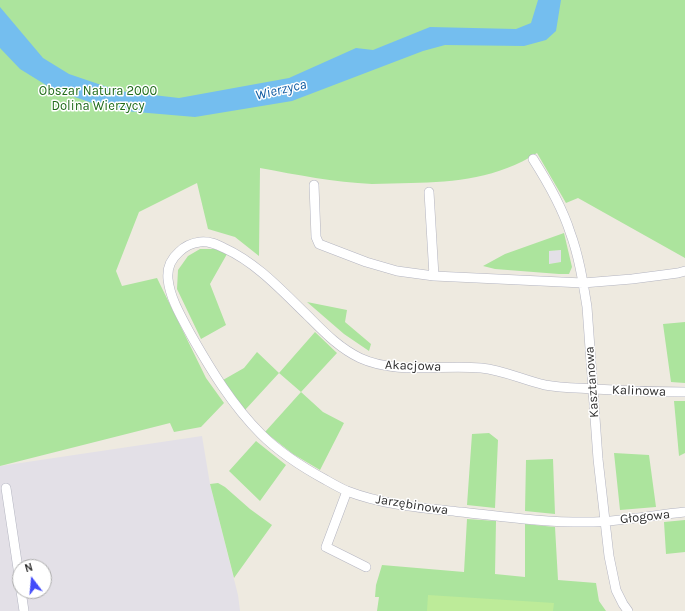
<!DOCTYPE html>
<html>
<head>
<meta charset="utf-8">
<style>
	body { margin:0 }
	#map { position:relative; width:685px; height:611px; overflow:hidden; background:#eeeae0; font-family:Karla,sans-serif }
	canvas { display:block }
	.north { position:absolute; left:12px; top:559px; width:40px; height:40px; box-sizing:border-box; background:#fff; border:1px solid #ababab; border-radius:50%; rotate:344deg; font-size:11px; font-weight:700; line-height:16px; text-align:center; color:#2d2d2d }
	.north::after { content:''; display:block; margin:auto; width:14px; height:18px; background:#424bfa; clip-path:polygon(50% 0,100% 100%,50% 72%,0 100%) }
</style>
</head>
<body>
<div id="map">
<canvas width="685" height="611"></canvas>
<div class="north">N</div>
</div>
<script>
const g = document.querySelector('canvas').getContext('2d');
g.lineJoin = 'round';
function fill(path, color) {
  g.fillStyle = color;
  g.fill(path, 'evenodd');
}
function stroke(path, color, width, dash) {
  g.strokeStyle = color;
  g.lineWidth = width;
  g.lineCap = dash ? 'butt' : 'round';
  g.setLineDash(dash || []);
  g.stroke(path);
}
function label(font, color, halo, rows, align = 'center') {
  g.font = font + ' Karla,sans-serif';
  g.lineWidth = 3;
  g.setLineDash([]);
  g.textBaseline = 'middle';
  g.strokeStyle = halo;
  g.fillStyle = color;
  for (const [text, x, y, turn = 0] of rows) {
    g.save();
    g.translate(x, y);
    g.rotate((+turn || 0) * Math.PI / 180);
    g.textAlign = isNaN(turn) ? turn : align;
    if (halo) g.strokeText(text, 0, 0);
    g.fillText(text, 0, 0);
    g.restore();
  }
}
fill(new Path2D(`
	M561,250V262L549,264L548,251Z
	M202,436L210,484L238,595L240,611H0V466ZM20,567H44V591H20Z`), '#e3e0e7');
fill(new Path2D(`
	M0,0H685V258L578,198L566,203L537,153C498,178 456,182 411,183C398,183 385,184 372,184C334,182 297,175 260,168L259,256L235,237L208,229L197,183L139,212L116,271L122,286L157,278L206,378L224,403L201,427L174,432L170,423L0,466Z
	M564,233L572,267L569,274H559L495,269L483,266L505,254ZM561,250V262L549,264V251Z
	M200,249H215L227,254L210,284L226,325L201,339L177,289L178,270L188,256Z
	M307,302L347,310L345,322L371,344L369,351L344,334Z
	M685,322V383L671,382L663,324Z
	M315,332L337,353L301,392L323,412L344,423L320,470L293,454L265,432L301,392L279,373L245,410L223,380L244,368L257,352L279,373Z
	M674,401H685V453L679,456Z
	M489,433L498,440L495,508L467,505L472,434Z
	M256,441L286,465L260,501L229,471Z
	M614,453L649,455L656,507L620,510Z
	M553,459L555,514L525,511L526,460Z
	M218,483L225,487L250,509L272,525L234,578L210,484Z
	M467,519L496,521L495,574L525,577V524L555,527L558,580L596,583L599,601L606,611H377L379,597H375L376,585L382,565L464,572Z
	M685,520V552L666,554L664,522Z`), '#ace49d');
fill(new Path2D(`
	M428,595L554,603L553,611H427Z`), '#bdeb99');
fill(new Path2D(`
	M538,0H561L556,31L546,40L524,46L445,45L423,51L292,101L195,117L113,110L54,90L20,69L0,48V7L43,58L69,74L119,91L179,98L289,78L356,48L373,50L430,27L516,29L531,23Z`), '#74beef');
const minor = new Path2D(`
	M533,159C547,181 562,207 570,232C579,256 583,282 587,307L598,459L609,556L616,590L623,604L628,611
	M314,185L316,237L319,244L366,262L397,271L434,276L583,283L632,279L678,273L685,271
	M429,192L434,276
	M685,392C654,392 624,391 594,389C578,388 561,388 545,385C523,380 503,370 481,368C441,364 397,375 360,358C339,348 324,332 308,316C282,291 257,263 224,248C216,244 209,241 200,242C192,243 185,246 179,252C171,259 167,269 168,279C170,299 182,318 191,335C211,370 232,405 261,434C280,453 302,467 326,480C333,484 340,488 347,491C383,505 423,508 461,512C505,517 550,523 594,522C624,521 655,515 685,512
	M6,488L20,582
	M347,491L326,547L366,567
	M21,591L24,611`);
stroke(minor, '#b3b4c0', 10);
stroke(minor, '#fff', 9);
label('13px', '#216c1b', '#fff', [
	["Obszar Natura 2000",98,91],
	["Dolina Wierzycy",98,106]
]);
label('13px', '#2d2d2d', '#fff', [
	["Akacjowa",413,366,2],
	["Kasztanowa",592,382,-94],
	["Kalinowa",639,391,2],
	["Jarzębinowa",412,505,9],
	["Głogowa",645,517,-6]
]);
label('italic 14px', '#0e5aa1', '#fff', [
	["Wierzyca",281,90,-13]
]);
</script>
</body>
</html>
